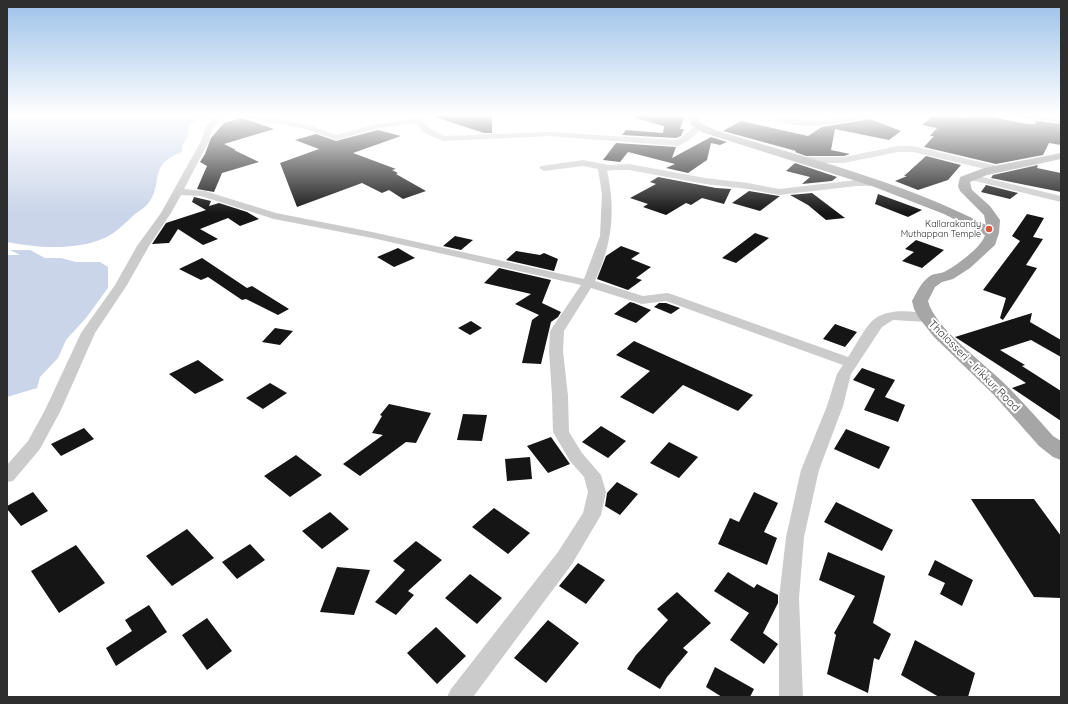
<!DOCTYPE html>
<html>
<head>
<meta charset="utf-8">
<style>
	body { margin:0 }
	#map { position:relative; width:1068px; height:704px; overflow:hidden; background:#fff; font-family:Quicksand,sans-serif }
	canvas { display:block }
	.frame { position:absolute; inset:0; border:8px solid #2e2e2e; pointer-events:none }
</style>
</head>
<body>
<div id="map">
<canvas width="1068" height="704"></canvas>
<div class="frame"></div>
</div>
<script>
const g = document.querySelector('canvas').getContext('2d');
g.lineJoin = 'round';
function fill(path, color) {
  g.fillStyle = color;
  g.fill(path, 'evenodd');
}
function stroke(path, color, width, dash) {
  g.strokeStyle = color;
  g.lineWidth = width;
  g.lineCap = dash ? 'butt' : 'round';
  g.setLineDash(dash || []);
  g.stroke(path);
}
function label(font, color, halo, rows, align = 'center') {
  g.font = font + ' Quicksand,sans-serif';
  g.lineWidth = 4;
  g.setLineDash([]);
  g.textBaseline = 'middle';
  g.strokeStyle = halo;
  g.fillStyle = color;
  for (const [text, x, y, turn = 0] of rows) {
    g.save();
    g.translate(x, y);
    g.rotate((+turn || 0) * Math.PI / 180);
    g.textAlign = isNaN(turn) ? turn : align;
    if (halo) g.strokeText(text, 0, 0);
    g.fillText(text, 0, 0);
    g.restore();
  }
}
fill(new Path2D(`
	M7,115H208L190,124L188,137L182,145V152C146,165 165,184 147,205C144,208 139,211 135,214C126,222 118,231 107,237C77,251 38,248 7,242Z
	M10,250H30L45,258H61L76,262H100L108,267V288L86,318L66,340L58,358L40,377L37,388L7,397V255H20Z`), '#cad5ea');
fill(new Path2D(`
	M435,115H492V133H484L435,117Z
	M635,115H685L680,129H684L681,136L676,138L622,135L626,130L663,133L664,126L635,118Z
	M934,115H950L967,118L969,115H981L1027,124H1035L1036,121L1061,124V145L1049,143L1043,155L996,164L924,147L934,136H930L937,128L922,125Z
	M242,118L274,129L224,144L236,150H234L259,162L222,173L214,192L197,189L207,166L200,162L205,154L211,138L224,123Z
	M870,119L901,131L889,140L835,129L831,150L850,154L844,156H806L795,152L796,151L723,131L741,121L808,136L822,127Z
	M378,130L401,136L353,153L396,169L392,170L398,173L396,174L426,191L403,199L389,190L382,193L362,183L297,207L280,163L319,149L295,140L316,134L336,141Z
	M711,137L727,142L720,145L711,143L707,160L688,173L666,168L675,164L628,152L620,162L603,160L616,143L676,147L672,158Z
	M926,156L961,165L948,180L918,190L895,181L907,176H904Z
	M795,163L837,177L832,181L802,184L810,177L786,171Z
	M1038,165L1037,168L1061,173V192L991,178L993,175Z
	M658,177L716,188L731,189L724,204L702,198L691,205L686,203L666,215L643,207L648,204L630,198L656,184L650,182Z
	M986,185L1018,193L1010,199L981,192Z
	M749,191L779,196H780L760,211L732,203Z
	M812,193L845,218L826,220L808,205L790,195Z
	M878,194L922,210L908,217L875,204Z
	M194,197L211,201L209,206L219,203L247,212L259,219L240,226L228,218L200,229L218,239L203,245L178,229L169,243L152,244L166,223L206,210L192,202Z
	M1027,214L1044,218L1033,237L1043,239L1026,265L1037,268L1003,320L1000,318L1006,298L983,290L1020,241L1012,236Z
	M755,233L769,238L736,263L722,258Z
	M455,236L473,240L461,250L443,246Z
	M916,240L944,250L922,268L902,261L914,252L905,249Z
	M621,246L640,253L631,259L651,267L636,278L642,280L628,290L597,279L606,256Z
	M398,248L415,258L394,267L377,257Z
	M516,251L540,255L544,253L558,259L554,271L506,260Z
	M202,258L247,288L252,286L289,309L278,315L246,299L242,300L208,277L201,280L179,269Z
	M499,268L551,280L542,303L561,312L558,317L551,322L541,364L522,363L532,320L539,315L515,304L531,294L484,283Z
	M630,302L634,303L651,310L636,323L614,314Z
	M659,303H666L680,308L671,314L654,307Z
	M1032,313L1030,322L1061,340V357L1031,340L1000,350L1025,365L1022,366L1061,391V421L1012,388L1026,383L955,337Z
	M471,321L482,328L470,335L458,328Z
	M835,324L857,332L845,347L823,339Z
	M275,328L293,331L280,345L262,342Z
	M634,341L753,395L738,411L683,385L653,414L620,397L650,371L616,355Z
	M198,360L224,380L195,394L169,374Z
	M862,368L895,380L885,397L905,405L898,422L864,410L875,389L853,380Z
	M270,383L287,393L263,409L246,398Z
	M389,404L431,413L416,443L406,442L360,476L343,464L383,435L372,433L382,416L380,415Z
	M463,414L487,415L482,441L457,440Z
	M601,426L626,441L608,458L582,442Z
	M84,428L94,439L61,456L51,444Z
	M846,429L890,447L879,469L834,449Z
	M551,437L570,464L548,473L527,446Z
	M669,442L698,457L679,478L650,463Z
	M296,455L322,475L290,497L264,476Z
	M530,457L532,479L507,481L505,459Z
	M617,482L638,494L620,515L605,506L607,493Z
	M33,492L48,511L21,526L7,509V506Z
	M754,492L778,503L764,532L777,538L767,565L718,544L730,518L739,522Z
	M971,499H1034L1061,536V598L1034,597Z
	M836,502L893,530L882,551L824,522Z
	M494,508L530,533L508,554L472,527Z
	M330,512L349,529L322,549L302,531Z
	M187,529L214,558L172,586L146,556Z
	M416,541L442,560L408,591L414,595L396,615L375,602L405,570L393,561Z
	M250,544L265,560L237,579L222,562Z
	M76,545L105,583L59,613L31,571Z
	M828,552L885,576L873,623L891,634L879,660L874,658L868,693L827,674L836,635L834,633L855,596L819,580Z
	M935,560L973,580L962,606L940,594L945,583L928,575Z
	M578,563L605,580L586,604L559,586Z
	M337,567L370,570L354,615L320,612Z
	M728,572L754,588L757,584L778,595V603L763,633L778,644L764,664L730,640L749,613L714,591Z
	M470,574L502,598L477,624L445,598Z
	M677,592L711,623L683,648L688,652L667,677L660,689L627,669L636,655L668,620L657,609Z
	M149,605L167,632L116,666L106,648L132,631L125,620Z
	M207,618L232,651L207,670L182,635Z
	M548,620L579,643L546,683L514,658Z
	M436,627L466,656L437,684L407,653Z
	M915,640L975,673L968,697H939L901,675Z
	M715,667L754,689L750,697H722L706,687Z`), '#151515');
fill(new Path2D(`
	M217,115H226L212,129L209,141L184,189L205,191L276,213L372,232L584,279L600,236L602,194L598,169L583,166L544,171L539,168L541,166L583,160L609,165L629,164L705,178L748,183L779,189L856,180L876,181L878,183L873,186H856L779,195L748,189L705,184L629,170H613L607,171C616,210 612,245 595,281L643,296L667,293L671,294L848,357C855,347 864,329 872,321C887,307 914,311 932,315L934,318L932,321L927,322L893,320L882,327L851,374L843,406L819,470L804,537L799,598L803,697H779V598L786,537L801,470L827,406L837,374L843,365L666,301L642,304L591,288L564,331L563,351L568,396L569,432L582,453L601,475L606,492L601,515L572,564L473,697H447L451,689L558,552L583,513L588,492L584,477L570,461L553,432L552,396L549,351L550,331L581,285L372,238L274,219L201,196L181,195L171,213L149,246L127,285L95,333L61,410L40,449L13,481L7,482V465L28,441L45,410L81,333L115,285L137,246L161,213L201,141L206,126Z
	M240,115H255L308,125L336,135L374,125L416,118L422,120L430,129L445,136L550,132L676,140L682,137L696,125H702L703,127L688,141L677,146L550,136L444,141L424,133L415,123L375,129L336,140L306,129L244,117Z
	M771,115C784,114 797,121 811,121C833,121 855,113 877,115L873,117C847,122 792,135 771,115Z
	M1015,115H1033L1061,119V123L1019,117Z
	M898,146H913L1001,167L1003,169L998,172L913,152H898L844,163H799L795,160L799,157H844Z
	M970,174L1061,196V202L967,179L965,177Z`), '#cbcbcb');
fill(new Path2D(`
	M687,115H697L699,122L715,130C806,158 901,181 986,225L984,215L960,191L958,186L960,177L984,168L1061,153V159L987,175L970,182L972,190L990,206L1000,220L999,233L995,245L970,268L953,279L942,282L935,287L928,301C935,329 986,364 1007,386C1023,402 1038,419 1053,436L1061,441V460L1053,457L1039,446L993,394L934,337L919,318L914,309L912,301C917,292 921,282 930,276C934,273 940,274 944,272C956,266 982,247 985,235L944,214L872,186L704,133L692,126Z`), '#a6a6a6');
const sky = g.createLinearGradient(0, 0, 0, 213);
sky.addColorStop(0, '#9cc1e9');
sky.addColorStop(0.54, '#fff');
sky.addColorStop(1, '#ffffff00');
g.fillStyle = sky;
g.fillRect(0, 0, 1068, 213);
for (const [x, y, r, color] of [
	[989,229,4,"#dc5639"]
]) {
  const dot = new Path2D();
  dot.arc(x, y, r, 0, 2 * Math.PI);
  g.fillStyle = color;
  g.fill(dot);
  stroke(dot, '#fff', 1.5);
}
label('9px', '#2e2e2e', '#fff', [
	["Kallarakandy",981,224],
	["Muthappan Temple",981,234]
], 'right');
label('11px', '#2e2e2e', '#fff', [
	["Thalasseri - Irikkur Road",974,366,45]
]);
</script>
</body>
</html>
